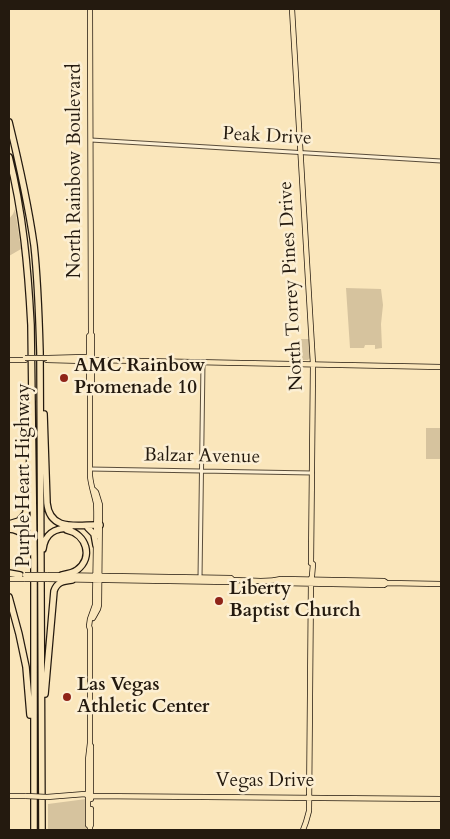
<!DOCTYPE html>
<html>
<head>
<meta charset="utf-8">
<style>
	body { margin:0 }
	#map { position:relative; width:450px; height:839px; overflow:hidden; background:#fae6bb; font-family:Cardo,serif }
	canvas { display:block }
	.frame { position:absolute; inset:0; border:10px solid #241a0f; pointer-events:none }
</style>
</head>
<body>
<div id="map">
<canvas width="450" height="839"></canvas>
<div class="frame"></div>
</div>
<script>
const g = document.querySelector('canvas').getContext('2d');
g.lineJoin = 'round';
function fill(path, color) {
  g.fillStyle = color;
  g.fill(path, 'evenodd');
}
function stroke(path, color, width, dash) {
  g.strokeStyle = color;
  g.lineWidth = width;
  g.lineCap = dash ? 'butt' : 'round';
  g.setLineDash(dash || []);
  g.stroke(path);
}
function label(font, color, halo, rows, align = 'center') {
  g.font = font + ' Cardo,serif';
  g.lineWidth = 5;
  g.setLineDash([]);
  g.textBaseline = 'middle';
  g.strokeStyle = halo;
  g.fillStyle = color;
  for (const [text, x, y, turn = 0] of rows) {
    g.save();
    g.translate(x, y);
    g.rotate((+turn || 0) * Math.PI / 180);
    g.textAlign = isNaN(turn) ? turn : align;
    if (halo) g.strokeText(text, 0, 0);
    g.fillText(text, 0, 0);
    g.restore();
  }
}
fill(new Path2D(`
	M15,209L21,249L9,256V219L13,214Z
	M346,288L381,289L383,305L381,324L382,348L375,349V345H365L364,348H350Z
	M298,339H309L310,358L308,360H297Z
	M426,428H441V459H426Z
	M86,799L87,830H48V804Z`), '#d6c39e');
const minor = new Path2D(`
	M91,140L441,161
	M90,469L312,473
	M200,578L203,362`);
const major = new Path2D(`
	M90,9L91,334L92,335V384L90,386
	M292,9L313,364L311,563
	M91,334L89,336V384L90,386V476C91,486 94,494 96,503C97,514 96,525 96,536
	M48,358L86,357L89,360
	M9,360H25
	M47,360L86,361L89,360H92L441,367
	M47,575L231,578L233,580C249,580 266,583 281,579L384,581L387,583
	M9,579H25
	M47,579L231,582L233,580
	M275,581L281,583L384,585L387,583L441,584
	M93,618L98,609L99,605L100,505L96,492L94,490
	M91,746V799
	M9,796H26
	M47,797L85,794L88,796L441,799
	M90,827L91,825V809
	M90,830V827L88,825V760L90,743V629L89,626L90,619L95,605L96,544
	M303,830L306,822L309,811L311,579L312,576L313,564L311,563`);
const highway = new Path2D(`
	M9,122C19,163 28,203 34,245C38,281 39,316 40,352L42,830
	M9,157C23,212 28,268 31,325L34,559V830
	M44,414L47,503C50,533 79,524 100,525
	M9,524L19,521L26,513L30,456
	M88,528L94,534L96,545
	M9,529C23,530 28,539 31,552
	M43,549C45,533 55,528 70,528
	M9,573L20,575
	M62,575C67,574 73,573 77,570C94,557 86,534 67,530
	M9,597L19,634L26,667L30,715
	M45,694L54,591C57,582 63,581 72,580`);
stroke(minor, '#5a4d3a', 5);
stroke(major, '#241a0f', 6);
stroke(highway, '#241a0f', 8);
stroke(minor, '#fcefd3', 3);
stroke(major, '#fae6bb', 4.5);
stroke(highway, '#fae6bb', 5.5);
const majorBridge = new Path2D(`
	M25,358H47
	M25,575H47
	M25,579H47
	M26,796L47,797`);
stroke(majorBridge, '#241a0f', 6, []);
stroke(majorBridge, '#fae6bb', 4.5);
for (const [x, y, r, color] of [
	[64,378,5,"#8f2418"],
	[219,601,5,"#8f2418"],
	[67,697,5,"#8f2418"]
]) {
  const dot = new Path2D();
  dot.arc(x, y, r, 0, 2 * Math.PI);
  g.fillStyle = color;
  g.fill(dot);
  stroke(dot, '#fcefd3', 2);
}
label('19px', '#241a0f', '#fcefd3', [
	["Peak Drive",267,137,3],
	["North Rainbow Boulevard",76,171,-90],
	["North Torrey Pines Drive",292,286,-93],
	["Balzar Avenue",202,457,1],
	["Purple Heart Highway",25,475,-90],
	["Vegas Drive",265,782]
]);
label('bold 19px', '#241a0f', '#fcefd3', [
	["AMC Rainbow",74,367],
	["Promenade 10",74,389],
	["Liberty",229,590],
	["Baptist Church",229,612],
	["Las Vegas",77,686],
	["Athletic Center",77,708]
], 'left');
</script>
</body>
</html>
